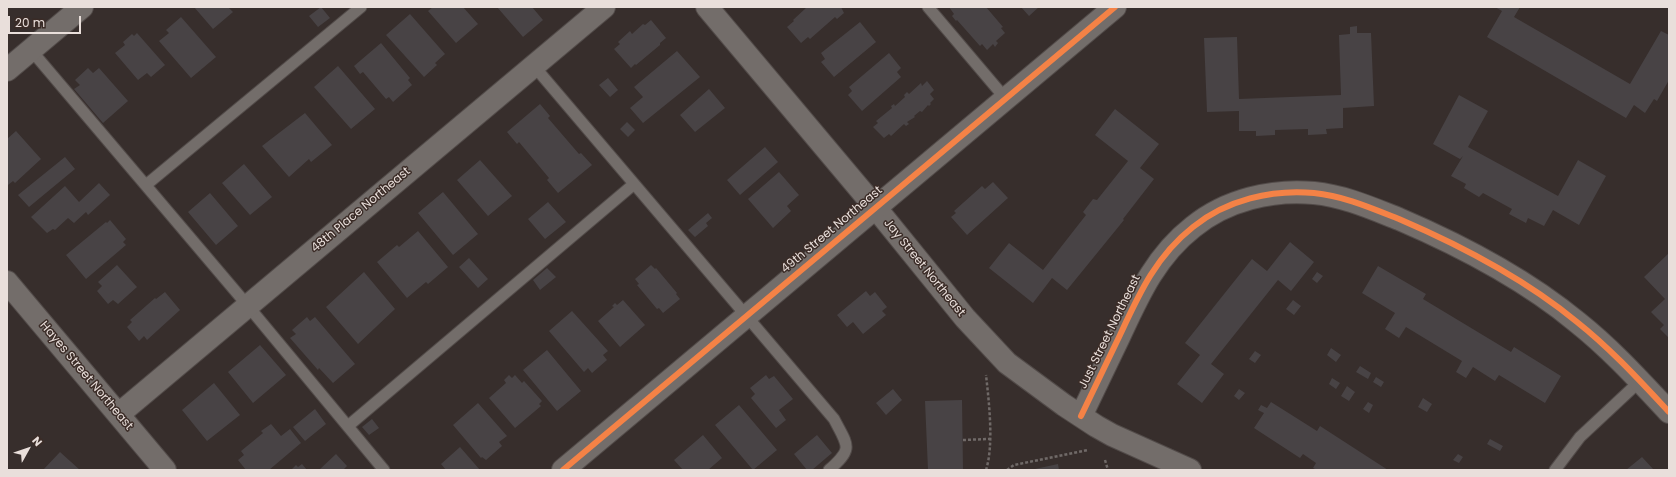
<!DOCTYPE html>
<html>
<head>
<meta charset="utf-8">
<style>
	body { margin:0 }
	#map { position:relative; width:1676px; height:477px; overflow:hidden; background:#372e2c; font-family:Poppins,sans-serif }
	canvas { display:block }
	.frame { position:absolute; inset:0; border:8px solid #e9dfdb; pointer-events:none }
	.north { position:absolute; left:8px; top:429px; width:40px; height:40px; -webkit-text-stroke:3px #3b2c27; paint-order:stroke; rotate:50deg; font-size:11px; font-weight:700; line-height:16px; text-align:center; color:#e9dfdb }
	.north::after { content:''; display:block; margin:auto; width:14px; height:18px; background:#e9dfdb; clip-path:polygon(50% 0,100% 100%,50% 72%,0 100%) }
	.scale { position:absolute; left:8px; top:16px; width:73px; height:18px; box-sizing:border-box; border:2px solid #e9dfdb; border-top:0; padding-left:5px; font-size:12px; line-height:14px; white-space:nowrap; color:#e9dfdb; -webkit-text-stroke:3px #3b2c27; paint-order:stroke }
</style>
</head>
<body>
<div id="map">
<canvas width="1676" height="477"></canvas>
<div class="frame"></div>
<div class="north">N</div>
<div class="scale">20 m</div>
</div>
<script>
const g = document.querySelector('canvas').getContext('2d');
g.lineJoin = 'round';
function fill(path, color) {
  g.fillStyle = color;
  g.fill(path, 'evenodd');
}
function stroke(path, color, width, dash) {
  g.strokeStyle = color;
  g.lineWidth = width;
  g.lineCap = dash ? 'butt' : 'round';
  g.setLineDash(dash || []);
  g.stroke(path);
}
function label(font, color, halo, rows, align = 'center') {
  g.font = font + ' Poppins,sans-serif';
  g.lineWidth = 3;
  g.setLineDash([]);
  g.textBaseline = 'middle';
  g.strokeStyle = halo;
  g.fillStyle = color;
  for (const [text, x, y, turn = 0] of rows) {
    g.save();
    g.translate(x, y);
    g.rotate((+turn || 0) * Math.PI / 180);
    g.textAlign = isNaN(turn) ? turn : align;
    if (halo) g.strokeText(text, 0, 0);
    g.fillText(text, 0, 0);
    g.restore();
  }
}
fill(new Path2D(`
	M194,7H228L233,12L213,29Z
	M321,7L330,18L318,27L309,16Z
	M433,7H463L478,24L456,43L428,11Z
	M497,7H532L543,20L523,37Z
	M807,7H841L844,13L837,19L835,17L810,39L808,37L801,43L787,27L794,21L793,20Z
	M949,7H986L1003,27L1001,28L1005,33L996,41L998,43L995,47L993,44L987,50L982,44L980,46L957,20L956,21L952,16L954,14Z
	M1021,7H1039L1029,16Z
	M1495,7H1520L1514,17L1630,84L1661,31L1669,35V80L1657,101L1654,99L1645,113L1634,105L1626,118L1487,37L1502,11Z
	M410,14L445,54L435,63L437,65L424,77L386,35Z
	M181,17L216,57L191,78L159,41L169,33L166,30Z
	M651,20L666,38L660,43V45L636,65L635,64L631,68L614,49L620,44L618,42L630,31L632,34L643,24L645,25Z
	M860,22L876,42L834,77L821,62L825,59L821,53Z
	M1357,26V33H1371L1374,106L1343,108V128L1326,129L1327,134L1308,135V129L1275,130V135L1256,136V131H1239V111L1207,112L1204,38L1237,37L1239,99L1341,95L1339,35L1350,34V27Z
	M137,33L165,65L151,77L147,73L138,80L115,53L125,45L123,42L132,34L134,36Z
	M381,43L410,78L408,80L412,85L393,102L389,97L386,99L363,72L360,74L354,66Z
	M677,51L700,77L643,123L630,108L643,97L634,87Z
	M889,53L901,68L897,72L901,77L862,111L848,95L852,91L849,87Z
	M338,66L375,109L351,129L314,87Z
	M88,68L93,73L99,68L128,101L103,123L74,89L80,85L75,80Z
	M608,78L618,90L610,97L599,85Z
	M927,81L934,90L930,94L934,99L930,103L931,104L929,106L928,105L922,112L920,111L914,116L915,117L907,122L909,124L906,126L904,124L891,136L889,134L884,138L873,127L878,123L876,121L892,108L891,106L894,104L895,106L905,97L904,95L907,92L909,94L921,83L922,86Z
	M709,89L725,108L695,132L680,115Z
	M1459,95L1488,111L1468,147L1558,196L1578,160L1606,176L1579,225L1553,210L1544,226L1528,218L1526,223L1509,214L1512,209L1483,193L1479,197L1464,188L1466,184L1451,176L1463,156L1460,159L1433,144Z
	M540,104L550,116L548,118L579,154L581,153L592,165L558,193L547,180L549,178L519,142L517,144L507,132Z
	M1115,109L1159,144L1140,168L1154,179L1123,219L1124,220L1067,290L1052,278L1033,303L989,268L1009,243L1043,270L1075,229L1086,215L1083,212L1093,199L1097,200L1128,161L1095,135Z
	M305,113L332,145L311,162L309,159L289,177L262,146Z
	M627,122L635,130L628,137L620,129Z
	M16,131L41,159L15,183L13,181L8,185L7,139Z
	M765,147L778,162L740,195L727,180Z
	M65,157L75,169L29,207L18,195Z
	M480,160L512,196L488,216L457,180Z
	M244,164L272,197L250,215L222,183Z
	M779,172L799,195L787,206L791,211L773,228L748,199Z
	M993,182L1008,198L967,235L951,217L956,213L954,211L982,186L985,189Z
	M99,183L110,195L88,215L86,212L74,223L68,218L55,230L53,229L47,233L31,217L65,186L79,202Z
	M443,192L478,234L453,255L418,213Z
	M210,193L238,226L216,245L188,212Z
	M548,202L566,222L545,239L528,219Z
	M708,213L712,218L706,223L708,226L695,237L688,230Z
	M110,220L126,239L123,242L126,245L86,279L66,255L106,222L107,223Z
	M418,231L448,267L428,284L426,282L407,298L377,262L397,245L399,247Z
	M1290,242L1314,262L1291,291L1278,280L1211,364L1224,374L1202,403L1177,384L1200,355L1185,343L1252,259L1267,271Z
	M1669,253V338L1660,329L1664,325L1651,312L1665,299L1644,277Z
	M469,258L488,279L478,288L459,267Z
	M117,265L137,287L118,304L113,300L108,304L97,291L102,286L98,282Z
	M651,265L655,269L656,268L677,293L676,294L680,299L663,313L659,308L657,309L637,285L639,284L635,279Z
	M1378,266L1426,294L1423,299L1511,352L1514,347L1561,376L1545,403L1499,375L1495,381L1473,367L1466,378L1456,372L1462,361L1406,327L1399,338L1385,329L1395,313L1362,293Z
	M547,268L556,277L540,290L533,280Z
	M364,272L395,309L358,344L326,307Z
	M1317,272L1323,276L1317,283L1312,279Z
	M866,291L870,296L875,292L887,307L882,311L886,315L863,334L853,322L847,327L837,315Z
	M165,292L180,310L147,340L144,336L139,341L127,327L132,322L130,320L155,298L156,299Z
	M623,300L645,325L620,347L598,321L614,307L612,306L615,303L617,305Z
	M1293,300L1301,306L1294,315L1286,309Z
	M572,311L608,351L603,355L607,360L592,373L588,368L584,372L549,331Z
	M307,317L310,321L315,317L355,364L333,383L319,368L318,370L290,338L296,334L292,330Z
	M260,345L286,375L253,403L228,372Z
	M1331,348L1341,355L1336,362L1327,355Z
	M547,350L581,391L557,411L523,370Z
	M1255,351L1261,355L1255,363L1249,359Z
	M1360,366L1371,373L1368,379L1356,372Z
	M509,375L512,378L515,375L522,383L524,381L542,401L539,404L541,406L515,428L489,398L506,383L504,380Z
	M766,375L769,379L774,376L793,399L779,410L786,420L776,428L751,398L755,394L750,388Z
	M1376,377L1384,382L1381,387L1373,382Z
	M1332,378L1340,383L1336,389L1329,384Z
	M214,383L240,415L207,441L182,410Z
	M1347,386L1355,392L1349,401L1341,396Z
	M893,389L902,400L886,415L876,403Z
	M1239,389L1245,393L1239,400L1234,396Z
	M1423,398L1432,404L1427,412L1418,407Z
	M962,400L963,470H928L925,401Z
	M1271,402L1317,431L1320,426L1388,470H1317L1313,468L1316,463L1303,454L1300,458L1254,428L1264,413L1258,410L1261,405L1267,408Z
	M1368,402L1373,405L1369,413L1363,409Z
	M478,403L507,436L499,442L502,446L486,460L482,457L481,458L453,425Z
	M739,405L777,450L753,470L715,425Z
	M315,409L326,424L305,441L293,427Z
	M372,419L379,428L369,435L362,427Z
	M271,424L281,436L290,429L301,443L269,470H246L238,460L244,455L241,451L263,433L261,431Z
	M703,435L722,458L708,470H683L674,460Z
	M817,435L832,453L812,470H807L794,454Z
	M1490,439L1503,446L1500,451L1487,444Z
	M460,447L480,470H446L441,464Z
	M60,452L80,470H43Z
	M336,454L347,466L343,470H319Z
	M1458,454L1463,457L1459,463L1453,460Z
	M1642,457L1654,470H1626Z
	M302,464L307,470H291L296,465L298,467Z
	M1058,464L1059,470H1035V469Z`), '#484345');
const service = new Path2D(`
	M928,7L1005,98
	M31,50L248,306L384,470
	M534,66L834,419C848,446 854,448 829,470
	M146,185L361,7
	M348,426L634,184
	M1555,470L1580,437L1640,381`);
const minor = new Path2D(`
	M707,7L875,207L965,318L1007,363L1064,405L1096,426L1112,435L1190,470
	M7,70L82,7
	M7,282L165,470
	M119,414L604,7
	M1081,416C1094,389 1107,362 1120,335C1139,294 1156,256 1193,227C1226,200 1272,189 1314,193C1344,196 1371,208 1399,219C1462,246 1525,279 1577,322C1611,349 1640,381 1669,412`);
const tertiary = new Path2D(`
	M563,470L1115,7`);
stroke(service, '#524b49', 13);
stroke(minor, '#524b49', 24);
stroke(tertiary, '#524b49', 24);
stroke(new Path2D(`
	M963,440L989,439
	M1105,460L1108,470
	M986,470C994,445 989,402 986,375
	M1007,470L1014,465L1088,450`), '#706a68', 2.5, [3, 2]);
stroke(service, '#736d6a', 11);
stroke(minor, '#736d6a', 22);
stroke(tertiary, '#736d6a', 22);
stroke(new Path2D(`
	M1081,416C1094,389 1107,362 1120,335C1139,294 1156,256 1193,227C1226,200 1272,189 1314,193C1344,196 1371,208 1399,219C1462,246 1525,279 1577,322C1611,349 1640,381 1669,412
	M563,470L1115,7`), '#f48246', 6);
label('12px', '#e9dfdb', '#3b2c27', [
	["48th Place Northeast",361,210,-40],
	["49th Street Northeast",832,230,-40],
	["Jay Street Northeast",924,268,51],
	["Just Street Northeast",1110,332,-64],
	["Hayes Street Northeast",86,376,50]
]);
</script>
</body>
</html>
